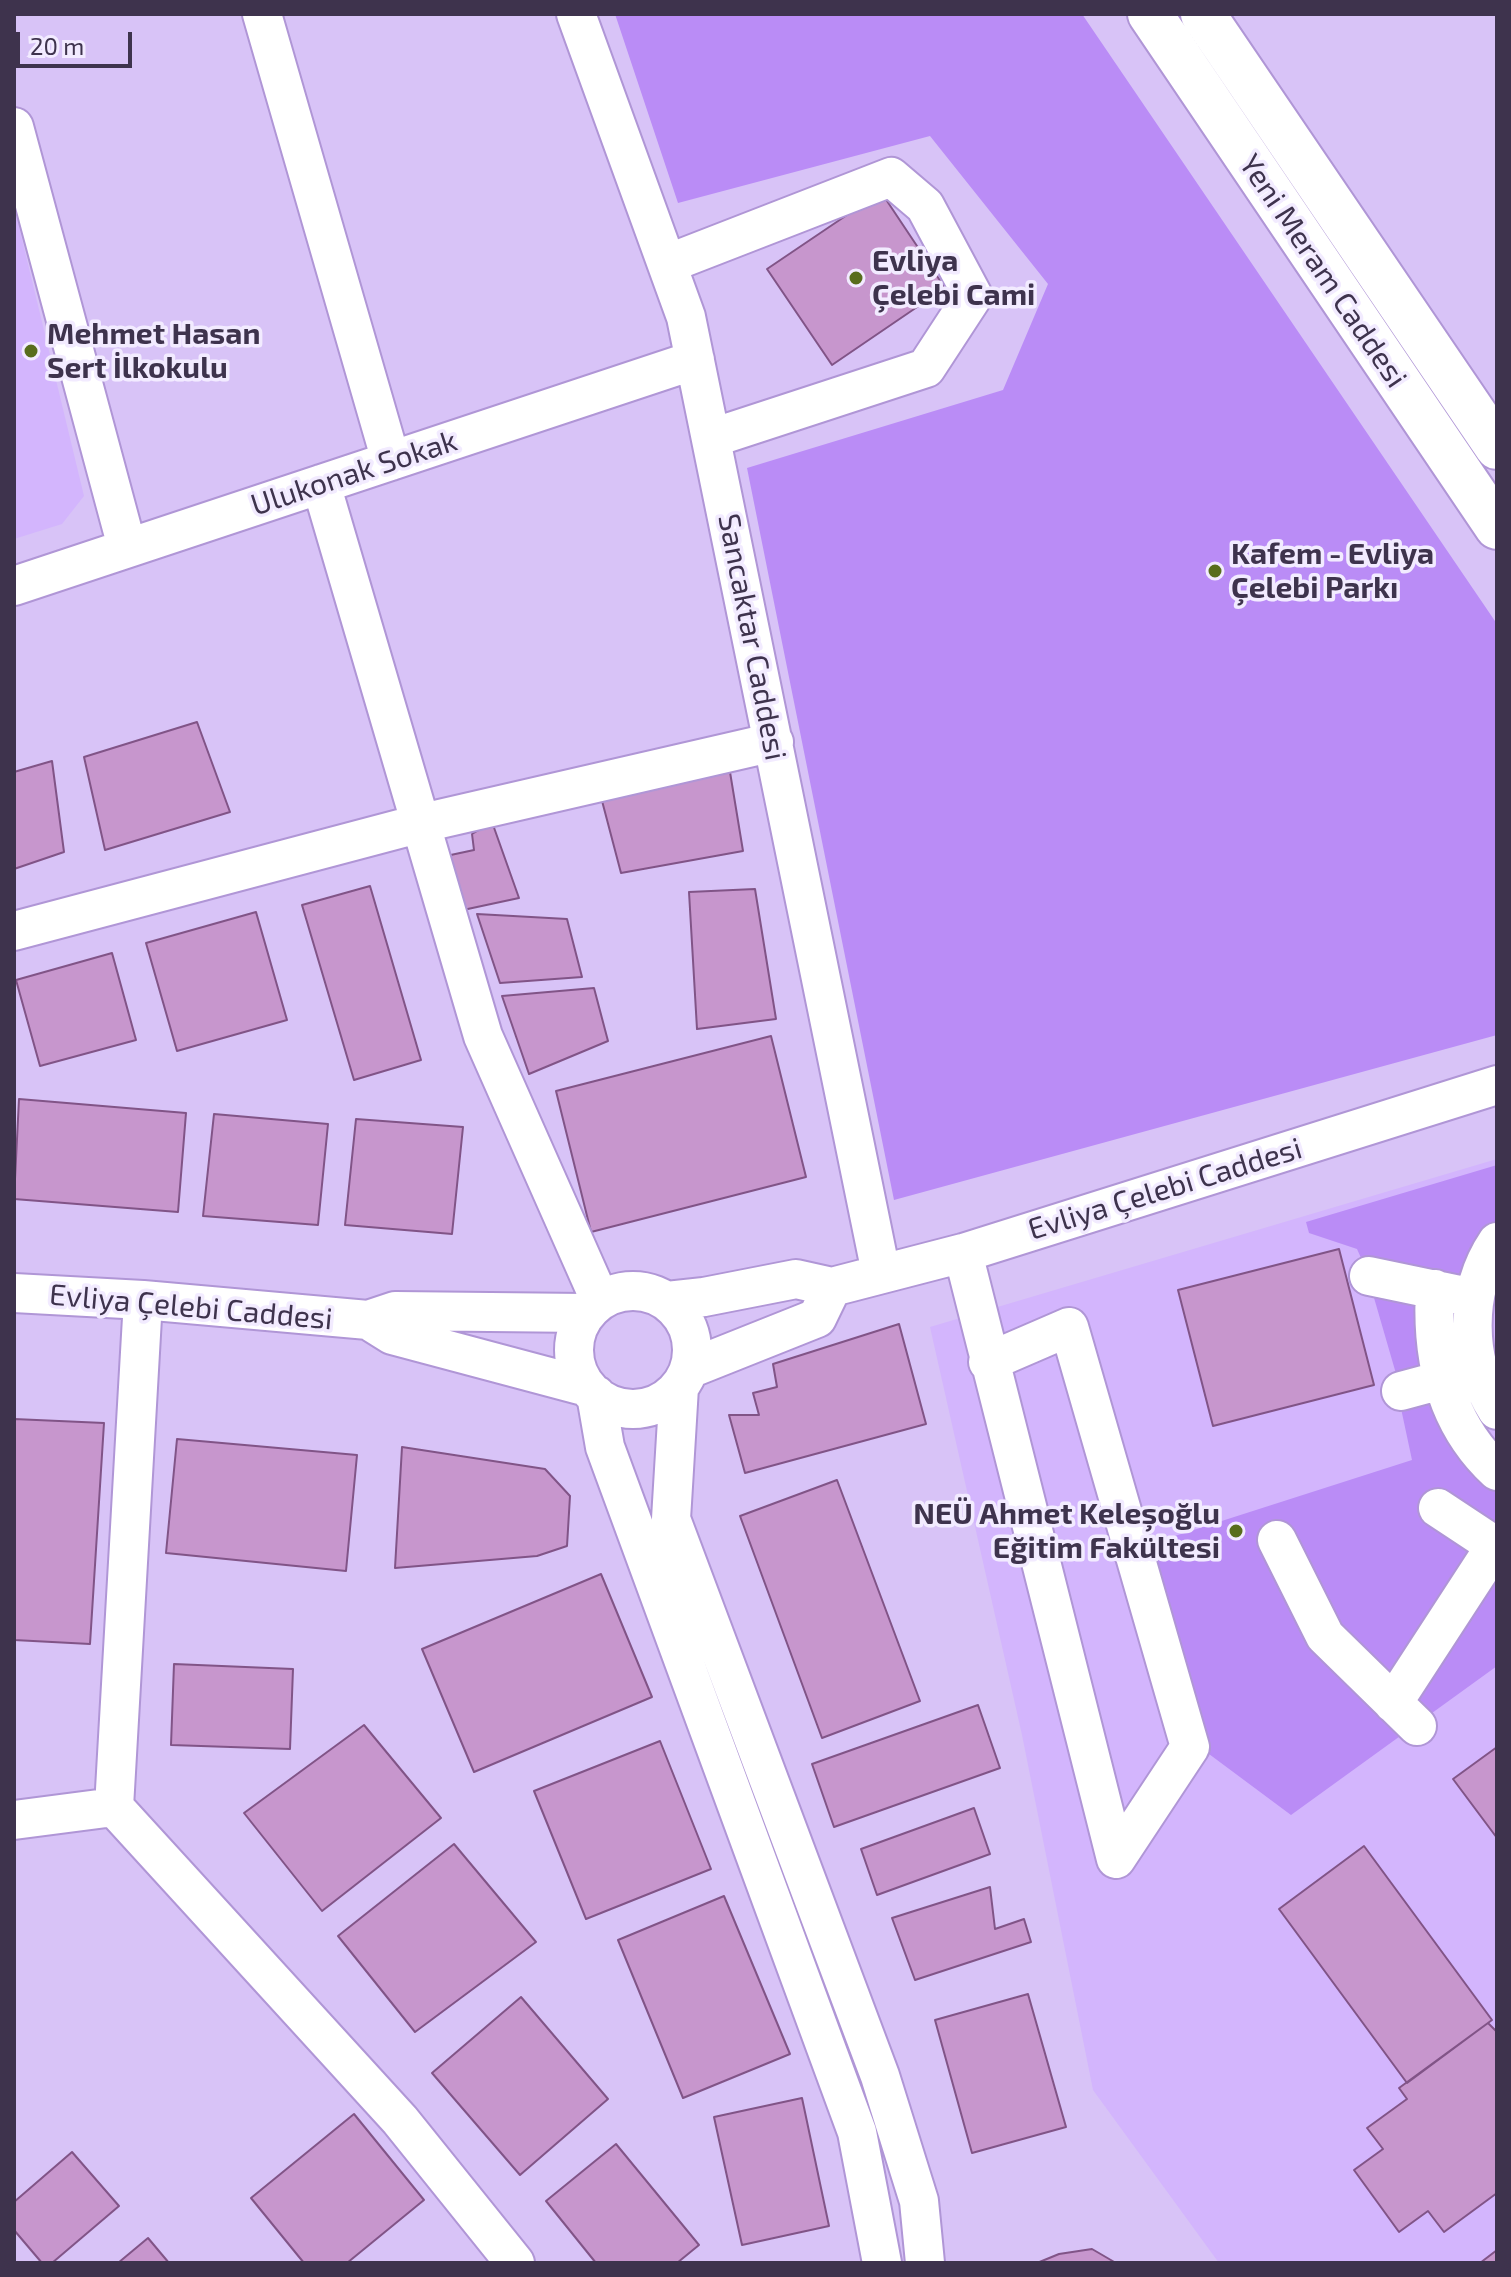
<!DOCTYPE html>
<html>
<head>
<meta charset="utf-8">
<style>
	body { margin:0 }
	#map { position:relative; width:1511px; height:2277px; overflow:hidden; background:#d8c3f7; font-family:"Exo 2",sans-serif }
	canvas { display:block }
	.frame { position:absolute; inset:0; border:16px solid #3e334d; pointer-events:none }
	.scale { position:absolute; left:16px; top:32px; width:116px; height:36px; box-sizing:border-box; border:4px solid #3e334d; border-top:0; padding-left:10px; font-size:24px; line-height:28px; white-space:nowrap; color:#3e334d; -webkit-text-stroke:6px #f2ebff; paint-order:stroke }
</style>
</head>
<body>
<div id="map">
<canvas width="1511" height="2277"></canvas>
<div class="frame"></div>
<div class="scale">20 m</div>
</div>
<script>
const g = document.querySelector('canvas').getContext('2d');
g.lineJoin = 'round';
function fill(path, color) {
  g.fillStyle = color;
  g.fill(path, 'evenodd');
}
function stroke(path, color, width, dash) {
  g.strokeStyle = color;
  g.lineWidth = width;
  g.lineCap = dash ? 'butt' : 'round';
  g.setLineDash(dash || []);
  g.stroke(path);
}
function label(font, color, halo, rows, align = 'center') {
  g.font = font + ' "Exo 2",sans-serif';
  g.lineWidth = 7;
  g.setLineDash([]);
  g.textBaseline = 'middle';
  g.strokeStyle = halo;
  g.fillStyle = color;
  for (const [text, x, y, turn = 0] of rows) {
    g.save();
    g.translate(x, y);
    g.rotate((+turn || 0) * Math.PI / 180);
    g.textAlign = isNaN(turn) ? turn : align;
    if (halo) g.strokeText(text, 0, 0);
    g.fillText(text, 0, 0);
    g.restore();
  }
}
fill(new Path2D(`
	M14,206L84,496L62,524L14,539Z
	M1497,1159V2263H1219L1093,2090L1022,1735L930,1327Z`), '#d3b5fd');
fill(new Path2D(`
	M615,14H1082L1497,624V1035L894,1200L747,468L1003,390L1048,284L930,136L678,203Z
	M1497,1165V1228L1470,1288L1366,1269L1357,1249L1309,1233L1306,1222Z
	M1370,1284L1427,1296L1432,1375L1399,1384Z
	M1436,1389L1497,1480V1666L1291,1815L1209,1754L1153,1543L1412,1460L1399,1399Z`), '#ba8cf6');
const building = new Path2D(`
	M881,192L945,288L832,365L767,269Z
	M197,722L230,812L105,850L84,757Z
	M52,761L64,852L14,869V772Z
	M729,766L743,851L621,873L601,797Z
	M492,822L519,898L463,910L446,856L474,850L472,834Z
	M370,886L421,1060L354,1080L302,905Z
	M755,889L776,1019L697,1029L689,892Z
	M256,912L287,1020L177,1051L146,943Z
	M477,914L567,919L582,977L500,983Z
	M112,953L136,1040L40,1066L16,980Z
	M594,988L608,1041L529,1074L502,996Z
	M771,1036L806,1177L591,1232L556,1091Z
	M19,1099L186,1113L178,1212L14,1199Z
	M214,1114L328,1124L318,1225L203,1216Z
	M356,1119L463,1127L452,1234L345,1225Z
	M1339,1249L1374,1385L1213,1426L1178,1290Z
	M899,1324L926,1424L745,1473L729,1415H759L753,1393L777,1387L773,1364Z
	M14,1419L104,1423L90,1644L14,1640Z
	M177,1439L357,1455L346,1571L166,1553Z
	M402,1447L545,1469L570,1496L567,1546L537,1556L395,1568Z
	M837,1480L920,1701L822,1738L740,1516Z
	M601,1574L652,1697L474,1772L422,1649Z
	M174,1664L293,1669L290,1749L171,1745Z
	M978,1705L1000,1768L834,1827L812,1764Z
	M364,1725L441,1818L322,1911L244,1813Z
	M660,1741L711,1869L586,1919L534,1791Z
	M1497,1747V1838L1453,1779Z
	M974,1808L990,1854L877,1895L861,1849Z
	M454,1844L536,1942L415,2032L338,1936Z
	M1364,1846L1492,2020L1407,2083L1279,1909Z
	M990,1887L995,1929L1024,1919L1031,1942L915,1980L892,1918Z
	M724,1896L790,2054L683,2098L618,1940Z
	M1028,1994L1066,2127L972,2153L935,2020Z
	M521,1997L608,2099L520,2175L432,2073Z
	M1488,2023L1497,2032V2193L1444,2232L1428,2211L1399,2232L1354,2170L1383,2149L1367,2128L1407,2099L1399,2088Z
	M802,2098L829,2226L742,2245L714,2117Z
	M354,2114L424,2200L347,2263H304L251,2198Z
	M616,2144L699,2245L677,2263H596L546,2201Z
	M72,2152L119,2206L52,2263H42L14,2230V2202Z
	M148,2238L169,2263H118Z
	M1092,2249L1116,2263H1037L1059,2254Z
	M1497,2250V2263H1480Z`);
fill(building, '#c796cd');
stroke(building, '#815487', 2);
const minor = new Path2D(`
	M262,14L391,461
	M576,14L686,317L881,1273
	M14,127L127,547
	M667,264L891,177L925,206L973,296L926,368L712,438
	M321,484L483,1036L600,1300
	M14,586L695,360
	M14,931L418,824L774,742
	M1497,1242C1464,1291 1465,1361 1497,1410
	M963,1253L1116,1859L1190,1747L1069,1327L988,1362
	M1369,1276L1460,1295
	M1435,1289C1431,1358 1445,1423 1497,1471
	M574 1350a59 59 0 1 1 118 0a59 59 0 1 1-118 0Z
	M14,1293L143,1300L368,1320L395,1311L585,1313
	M667,1301L704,1297L796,1279L832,1287L963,1253L1497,1085
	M368,1320L392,1335L587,1387
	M689,1369L817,1318L832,1287
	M679,1387L671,1519L880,2076L919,2201L925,2263
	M1401,1391L1464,1374
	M596,1395L605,1447L857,2132L882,2263
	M1438,1508L1497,1547
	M1277,1540L1325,1636L1417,1726
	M1393,1703L1497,1543
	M114,1807L143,1300
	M14,1820L114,1807L400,2120L515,2263`);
const major = new Path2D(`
	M1150,14L1497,527
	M1203,14L1497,447`);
stroke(minor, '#b096d6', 42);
stroke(major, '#b096d6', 48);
stroke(minor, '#fff', 38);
stroke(major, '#fff', 44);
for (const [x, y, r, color] of [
	[856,278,8,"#586d1c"],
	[31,351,8,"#586d1c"],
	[1215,571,8,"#586d1c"],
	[1236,1531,8,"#586d1c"]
]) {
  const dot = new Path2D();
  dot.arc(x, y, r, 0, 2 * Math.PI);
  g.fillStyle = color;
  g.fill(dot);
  stroke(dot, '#f2ebff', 3);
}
label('bold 30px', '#3e334d', '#f2ebff', [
	["Evliya",872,261],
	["Çelebi Cami",872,295],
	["Mehmet Hasan",47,334],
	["Sert İlkokulu",47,368],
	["Kafem - Evliya",1231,554],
	["Çelebi Parkı",1231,588],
	["NEÜ Ahmet Keleşoğlu",1220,1514,"right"],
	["Eğitim Fakültesi",1220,1548,"right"]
], 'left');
label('30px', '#3e334d', '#f2ebff', [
	["Yeni Meram Caddesi",1323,271,56],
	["Ulukonak Sokak",354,473,-18],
	["Sancaktar Caddesi",752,637,79],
	["Evliya Çelebi Caddesi",1165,1189,-17],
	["Evliya Çelebi Caddesi",191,1307,5]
]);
</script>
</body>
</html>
